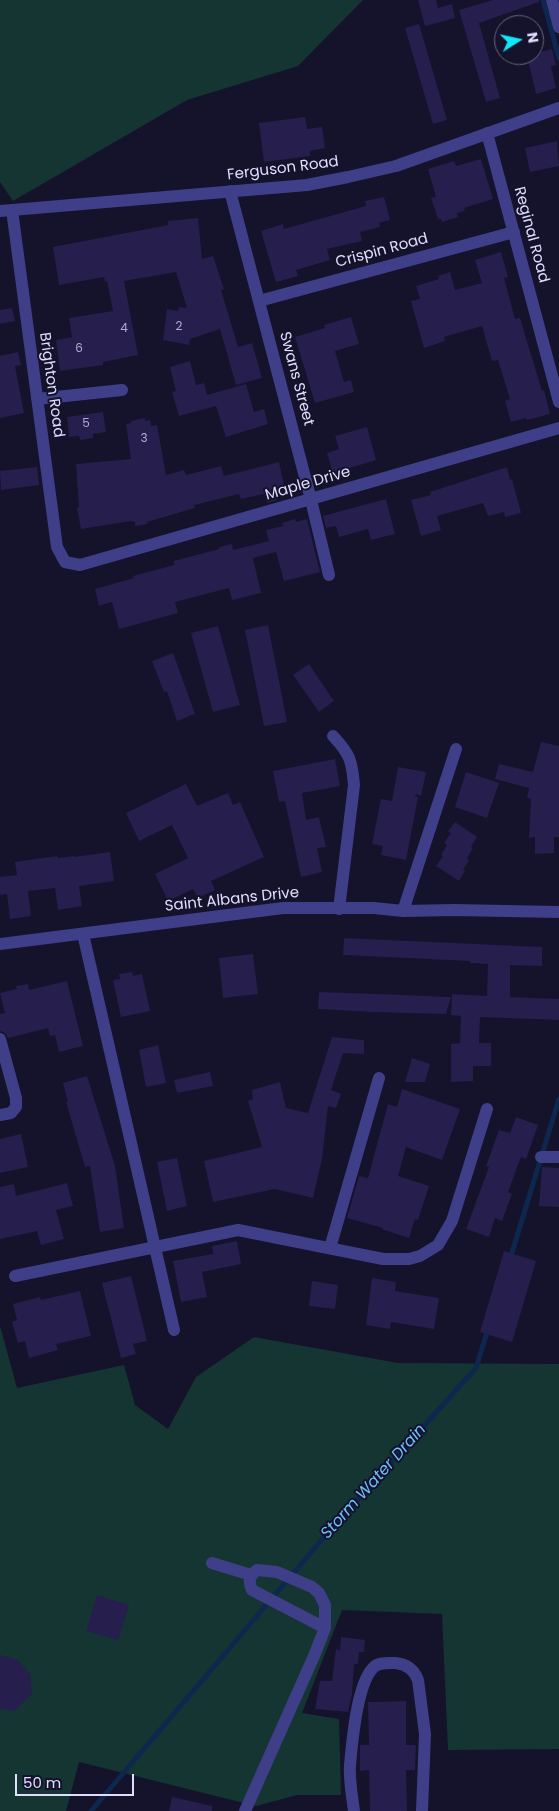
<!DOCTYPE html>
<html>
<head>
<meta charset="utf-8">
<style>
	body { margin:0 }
	#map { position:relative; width:559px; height:1811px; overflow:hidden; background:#15122b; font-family:Poppins,sans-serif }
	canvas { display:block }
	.north { position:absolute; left:494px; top:15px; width:50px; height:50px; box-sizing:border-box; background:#15122b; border:1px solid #66637f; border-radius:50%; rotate:80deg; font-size:14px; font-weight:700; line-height:20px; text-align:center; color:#e0ddfe }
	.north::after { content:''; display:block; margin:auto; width:18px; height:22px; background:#0de9fa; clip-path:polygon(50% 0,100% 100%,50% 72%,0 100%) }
	.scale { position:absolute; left:15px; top:1774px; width:119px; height:22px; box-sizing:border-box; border:2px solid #e0ddfe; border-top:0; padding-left:6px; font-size:15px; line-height:18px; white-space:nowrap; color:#e0ddfe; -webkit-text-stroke:4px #15122b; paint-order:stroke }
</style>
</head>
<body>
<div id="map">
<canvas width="559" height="1811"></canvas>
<div class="north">N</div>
<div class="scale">50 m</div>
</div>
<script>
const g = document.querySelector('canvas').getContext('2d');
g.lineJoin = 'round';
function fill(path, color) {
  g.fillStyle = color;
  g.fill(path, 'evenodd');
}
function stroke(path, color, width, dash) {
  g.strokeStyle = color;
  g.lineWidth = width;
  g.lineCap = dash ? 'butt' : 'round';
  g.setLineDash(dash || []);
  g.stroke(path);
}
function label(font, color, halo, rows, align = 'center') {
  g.font = font + ' Poppins,sans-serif';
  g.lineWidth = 4;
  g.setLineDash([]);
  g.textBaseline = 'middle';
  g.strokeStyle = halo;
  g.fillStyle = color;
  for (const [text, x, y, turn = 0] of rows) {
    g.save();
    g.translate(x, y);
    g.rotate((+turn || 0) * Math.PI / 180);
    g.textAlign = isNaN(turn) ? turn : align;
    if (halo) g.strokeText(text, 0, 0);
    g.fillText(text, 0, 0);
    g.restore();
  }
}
fill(new Path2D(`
	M0,0H363L298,66L187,100L13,201L0,182Z
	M0,1326L17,1388L124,1365L135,1405L168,1429L196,1377L254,1337L398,1363L559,1364V1749L448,1750L442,1614L342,1610L302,1713L339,1719L341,1795H297L256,1806L79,1762L66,1811H0Z`), '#153533');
stroke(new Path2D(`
	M543,0L559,58
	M510,1259L559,1099
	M91,1811L325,1536L476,1368L488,1329`), '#0e274e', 5);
fill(new Path2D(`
	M418,0H436L438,8L452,4L455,18L425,26Z
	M493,0H539V2L479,23L500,98L486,102L459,10Z
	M419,24L447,120L433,124L405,28Z
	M552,49L556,65L551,66L556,88L536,94L527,56Z
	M305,117L307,129L322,127L325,148L310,151V156L264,162L259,123Z
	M557,141L559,166L530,172L525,148Z
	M481,159L493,199L464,208L465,211L457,213L458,217L442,222L441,219H438L431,198L436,197L428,169L454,161L456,166Z
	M384,197L390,220L379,223L380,227L360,232L362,241L327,249L330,260L296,270L298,276L276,282L261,231L283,224L284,229L366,206L365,201Z
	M198,218L202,259L213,256L224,289L221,290L238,347L252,343L262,378L236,385L220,329L190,339L189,345L163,340L167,309L178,311L179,307L187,308L176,272L124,281L138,355L103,362V365L60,371L56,340L72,337L69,318L113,311L107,281L105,282L104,277L59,285L53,247L168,225V221Z
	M501,252L508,277L504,278L515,319L520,318L542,391L544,390L550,414L527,420L526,418L511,422L505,401L510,399L498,360L492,361L482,326L444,337L445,341L424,348L411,301L420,299L416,286L439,279L438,276L450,272L455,290L482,283L475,260Z
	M12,308L15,321L0,324V310Z
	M351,317L359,344L335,351L344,382L351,380L354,392L315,403L295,337L325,328L324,325Z
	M18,352L21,365L15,366L24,413L0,418V356Z
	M190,361L196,385L204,383L207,395L246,384L254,412L264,409L268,424L226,437L216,406L179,416L172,392L176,391L170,367Z
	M103,412L106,432L93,434V438L80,440L79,436L69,437L67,417Z
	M145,418V421L150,420L151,426L157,425L166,475L184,470L186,475L221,466L224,476L279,462L284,485L274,488L277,500L267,503L264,494L241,499L239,494L194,505L195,508L147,522L148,524L135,526V522L131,521L81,529L77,508L79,507L76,464L131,459L126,424L131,423V421Z
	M367,427L376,460L333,473L327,453L339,449L335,436Z
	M37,467L39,485L1,490L0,471Z
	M507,467L510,480L512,479L521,513L505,517L504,512L488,516L483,503L437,516L441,530L421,536L411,500L431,495L430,492Z
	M386,499L395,534L371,540L368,529L339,537L336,526L326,528L323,516Z
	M295,519L296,522L307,519L320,572L284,581L276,552L253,558L261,593L232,600L229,588L175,602L178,613L119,629L112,602L99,606L95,589L134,578L133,576L174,565V561L219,549V547L232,544L233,550L269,541L266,530L283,526L282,523Z
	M268,625L287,722L264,726L245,630Z
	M218,626L240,705L213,712L191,633Z
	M173,653L195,714L177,721L167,691L164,692L152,661Z
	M309,664L334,701L319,712L293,675Z
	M541,742L559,746V837H554V853L535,854V837L529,838L531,799L527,798L529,788L495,779L499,764L533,772Z
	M335,759L340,786L302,793L306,820L319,817L326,847L317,848L322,872L301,877L285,801L279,802L273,771Z
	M398,767L426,772L421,796L416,794L415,796L418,797L406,860L381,855L383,846L372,844L381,799L392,801Z
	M466,772L499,783L487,818L455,807Z
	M186,784L197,806L228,793L233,805L240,802L264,857L211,881L215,890L198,898L193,889L168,901L155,874L188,858L172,825L139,841L126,813Z
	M455,822L477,837L471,847L473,848L467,858L469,860L463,870L465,871L459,881L436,866L443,856L441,855L447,845L444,843L451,833L448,832Z
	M110,852L114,881L79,886L82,906L58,910L55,888L28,891L31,916L10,919L7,894L0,895V877L17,875L15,862L57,856L58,858L74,856V857Z
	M344,938L542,947V966L510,965V997L559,999V1020L480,1017L479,1043H491V1066H473V1081L451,1082V1044L460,1043L461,1016L451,1015L452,994L487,996L488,964L470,963V961L343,955Z
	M253,954L258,994L223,998L219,958Z
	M132,972L133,976L142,974L150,1011L121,1017L113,980L120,979L119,974Z
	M67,981L83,1046L59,1052L55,1035L50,1036L48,1028L8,1038L5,1033L0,1031V1014L5,1013L0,993L17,989L16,986L28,984L29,990Z
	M319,992L379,994L451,997L446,1014L372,1012L318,1009Z
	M332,1037L364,1040V1054L343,1053L331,1090L341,1094L336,1108L328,1106L322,1159L313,1198L275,1189L213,1202L204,1161L262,1147L248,1101L253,1099L252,1090L280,1082L286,1108L308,1113Z
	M158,1045L166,1083L146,1087L139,1050Z
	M412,1058L430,1064L425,1082H405Z
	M210,1072L213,1086L177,1093L174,1080Z
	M87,1076L115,1166L124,1228L100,1232L90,1166L85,1167L66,1102H68L63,1083Z
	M402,1089L460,1109L442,1160L406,1147L398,1176L429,1186L418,1220L415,1219L409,1238L382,1229L383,1228L347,1218L359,1176L368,1178L388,1104L397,1107Z
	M516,1117L538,1125L526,1159L521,1157L508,1192L512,1194L502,1221L495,1218L489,1237L466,1229L489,1167L486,1166L499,1130L510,1133Z
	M21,1134L28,1167L0,1173V1139Z
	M177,1158L187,1206L167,1211L157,1162Z
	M542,1167L559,1168V1207L539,1206Z
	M67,1183L73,1206L56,1210L64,1239L41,1245L37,1231L0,1239V1187L14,1184L16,1196Z
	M237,1241L241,1264L202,1272L207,1297L181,1302L173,1261L213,1254L212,1246Z
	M504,1251L536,1261L512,1342L480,1332Z
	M131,1276L147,1341L133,1344L136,1354L121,1358L102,1283Z
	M372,1278L396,1282L395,1291L439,1298L434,1329L391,1322L390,1329L366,1325Z
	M312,1281L338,1285L335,1309L309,1306Z
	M80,1291L91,1336L56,1344L58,1350L29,1358L25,1341L18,1343L12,1322L17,1320L13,1304L40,1297L41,1300Z
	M97,1595L129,1605L118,1640L86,1631Z
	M341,1637L365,1640L364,1652H359L358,1664H354L352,1694L348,1712L315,1709L320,1681H332L336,1649L340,1650Z
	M0,1655L18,1660L30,1674L32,1694L14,1711L0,1709Z
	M406,1701V1745H416L415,1770H406L407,1811H370L369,1770L360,1771V1745H369L368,1702Z
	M172,1797L212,1806V1811H169Z`), '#261e4c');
stroke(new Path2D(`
	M552,0L559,27
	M487,133L559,402
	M230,191L311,500L329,575
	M12,210L57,547L65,562L80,565L559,428
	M0,211L307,185L348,177L396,166L559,108
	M259,301L514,232
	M37,399L122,390
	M333,736C350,754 352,761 354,785L339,909
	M403,911L456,749
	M83,934L174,1330
	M0,944L283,908H374L403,911L454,910L559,912
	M0,1039L16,1098V1107L11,1113L0,1115
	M541,1157H559
	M330,1248L379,1078
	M15,1276L238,1230L383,1259H409L420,1256L438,1245L452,1221L487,1109
	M212,1563L251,1575
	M245,1811L314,1656L325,1628V1605L319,1593L312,1587L277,1572L257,1570C249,1576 248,1581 252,1590L325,1628
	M354,1811C352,1796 349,1780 350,1765C352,1742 357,1684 373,1668C378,1662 388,1663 395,1663C406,1664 414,1669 418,1680L425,1734L422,1811`), '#3f3e89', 12);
label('12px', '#b2add2', null, [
	["2",179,327],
	["4",124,329],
	["6",79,349],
	["5",86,424],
	["3",144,439]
]);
label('15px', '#e0ddfe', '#15122b', [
	["Ferguson Road",283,169,-7],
	["Reginal Road",531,235,75],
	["Crispin Road",382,251,-15],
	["Swans Street",296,379,75],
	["Brighton Road",51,385,82],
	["Maple Drive",308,484,-16],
	["Saint Albans Drive",232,900,-6]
]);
label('italic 16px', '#6dbefc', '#15122b', [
	["Storm Water Drain",374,1482,-48]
]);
</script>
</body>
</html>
